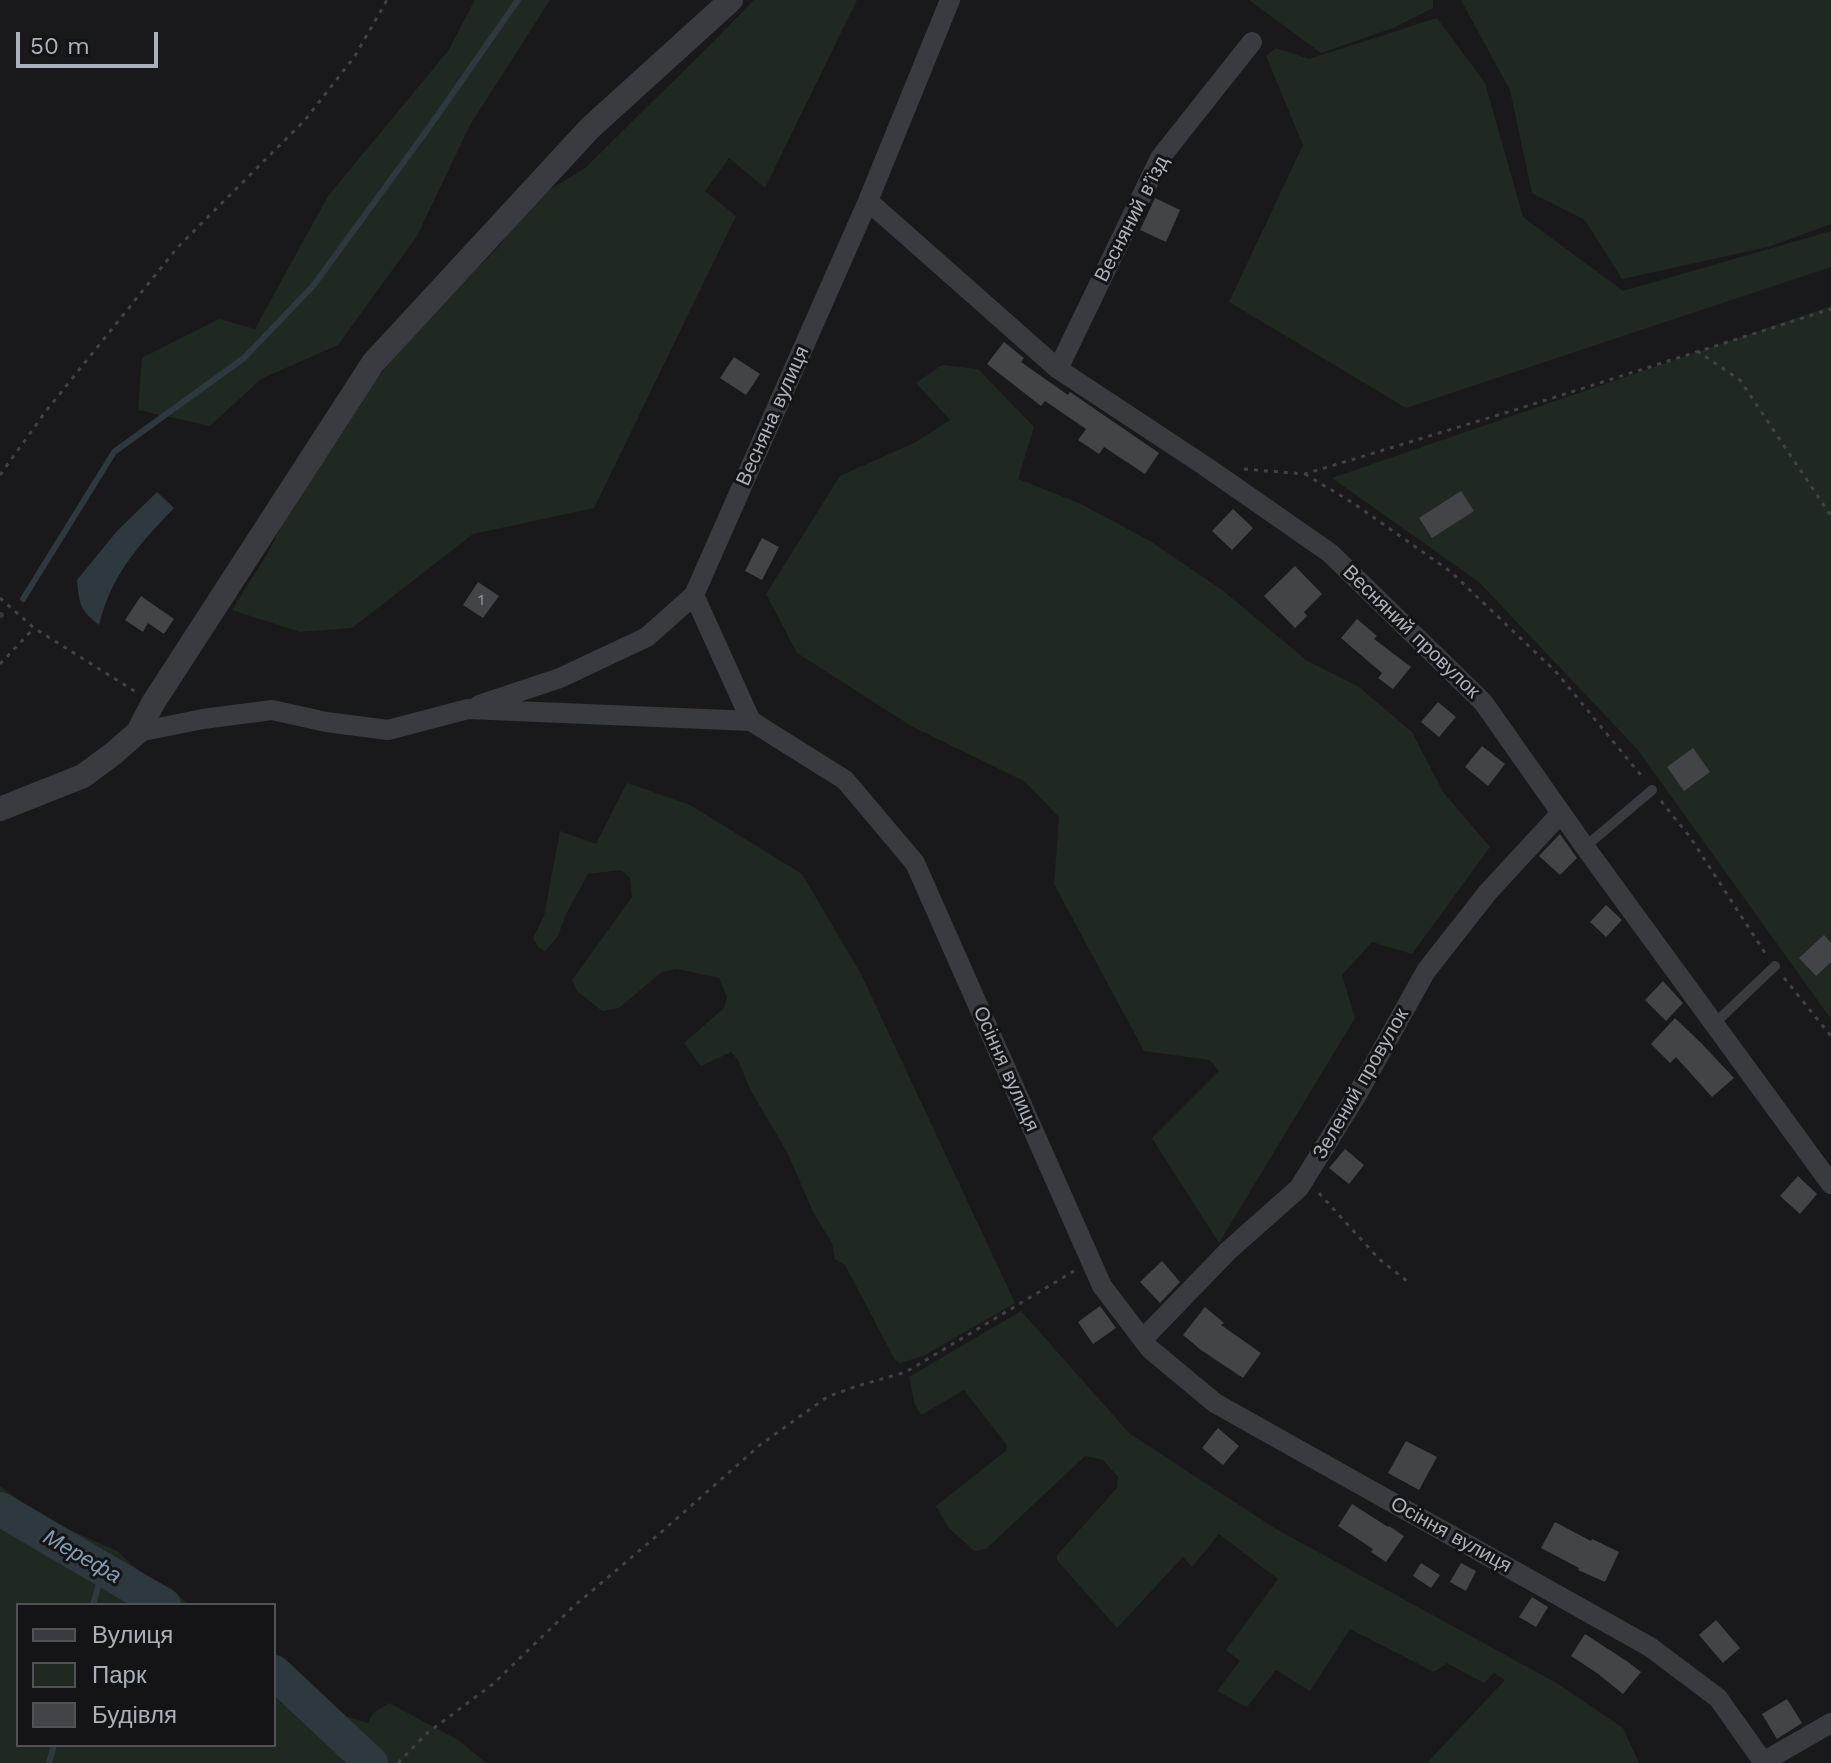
<!DOCTYPE html>
<html>
<head>
<meta charset="utf-8">
<style>
	body { margin:0 }
	#map { position:relative; width:1831px; height:1763px; overflow:hidden; background:#19191b; font-family:"Work Sans",sans-serif }
	canvas { display:block }
	.legend { position:absolute; left:16px; top:1603px; width:260px; height:144px; box-sizing:border-box; background:#141416; border:2px solid #505258; margin:0; padding:10px 14px; list-style:none; font-size:24px; color:#abb0ba }
	.legend li { display:flex; align-items:center; gap:16px; height:40px }
	.legend b { width:40px; border:2px solid #505258 }
	.scale { position:absolute; left:16px; top:32px; width:142px; height:36px; box-sizing:border-box; border:4px solid #abb0ba; border-top:0; padding-left:10px; font-size:24px; line-height:28px; white-space:nowrap; color:#abb0ba; -webkit-text-stroke:6px #141416; paint-order:stroke }
</style>
</head>
<body>
<div id="map">
<canvas width="1831" height="1763"></canvas>
<ul class="legend">
<li><b style="height:10px;background:#3a3b40"></b>Вулиця</li>
<li><b style="height:22px;background:#202921"></b>Парк</li>
<li><b style="height:22px;background:#434448"></b>Будівля</li>
</ul>
<div class="scale">50 m</div>
</div>
<script>
const g = document.querySelector('canvas').getContext('2d');
g.lineJoin = 'round';
function fill(path, color) {
  g.fillStyle = color;
  g.fill(path, 'evenodd');
}
function stroke(path, color, width, dash) {
  g.strokeStyle = color;
  g.lineWidth = width;
  g.lineCap = dash ? 'butt' : 'round';
  g.setLineDash(dash || []);
  g.stroke(path);
}
function label(font, color, halo, rows, align = 'center') {
  g.font = font + ' "Work Sans",sans-serif';
  g.lineWidth = 6;
  g.setLineDash([]);
  g.textBaseline = 'middle';
  g.strokeStyle = halo;
  g.fillStyle = color;
  for (const [text, x, y, turn = 0] of rows) {
    g.save();
    g.translate(x, y);
    g.rotate((+turn || 0) * Math.PI / 180);
    g.textAlign = isNaN(turn) ? turn : align;
    if (halo) g.strokeText(text, 0, 0);
    g.fillText(text, 0, 0);
    g.restore();
  }
}
fill(new Path2D(`
	M475,0H550L470,125L417,236L338,345L261,379L210,426L138,410L142,358L219,319L255,329L328,196L448,51Z
	M754,0H857L765,188L729,158L705,191L736,216L594,508L473,534L352,628L300,632L232,610L269,551L297,495L354,407L409,339L502,243L532,200L584,169L713,42Z
	M1249,0H1433V8L1393,28L1321,53Z
	M1461,0H1831V224L1768,247L1622,279L1585,220L1532,193L1510,90Z
	M1437,18L1485,83L1523,217L1623,291L1831,231V267L1406,408L1229,302L1303,145L1266,56L1276,48L1309,59Z
	M1831,306V1019L1638,750L1479,582L1332,478Z
	M942,365L978,369L1034,427L1018,479L1081,504L1150,541L1222,590L1306,660L1359,687L1412,732L1443,792L1490,847L1412,954L1372,942L1342,975L1355,1018L1219,1243L1152,1138L1219,1071L1210,1060L1144,1051L1054,884L1059,817L1024,781L913,727L797,653L766,594L840,476L916,442L950,420L916,383Z
	M627,783L690,805L802,874L861,974L1015,1303L923,1356L900,1363L895,1360L845,1265L835,1259L832,1243L814,1214L787,1152L751,1091L738,1060L731,1052L701,1066L684,1043L724,1008L727,997L719,978L677,969L662,972L619,1008L602,1011L577,991L572,980L632,897L630,878L621,870L588,874L566,914L558,936L545,951L538,947L533,938L544,916L560,831L596,844Z
	M1021,1311L1130,1434L1276,1529L1558,1684L1623,1728L1639,1763H1427L1505,1680L1494,1673L1484,1683L1447,1663L1434,1672L1350,1629L1310,1691L1276,1670L1247,1707L1217,1691L1240,1661L1226,1650L1278,1579L1219,1534L1192,1567L1183,1557L1117,1628L1057,1560V1555L1117,1488L1118,1477L1103,1460L1085,1456L986,1549L974,1551L948,1527L936,1506L1007,1450L1006,1444L964,1390L921,1415L915,1405L909,1377Z
	M0,1486L45,1519L117,1551L141,1573L172,1589L189,1605H18V1745H274V1665L327,1711L368,1723L373,1713L389,1703L458,1740L486,1763H0Z`), '#202921');
fill(new Path2D(`
	M157,492L174,508C139,545 112,573 99,625C80,610 79,604 77,580L117,531Z`), '#2e383f');
stroke(new Path2D(`
	M23,599L114,452L244,358L313,286L430,126L518,0
	M0,615H1
	M93,1605L103,1569
	M49,1763L54,1745`), '#2e383f', 6);
stroke(new Path2D(`
	M0,1509L164,1605
	M274,1672L371,1763`), '#2e383f', 34);
fill(new Path2D(`
	M1155,198L1180,210L1166,242L1140,230Z
	M1004,342L1024,358L1021,362L1068,395L1070,392L1159,453L1145,474L1104,447L1099,454L1078,440L1086,429L1045,401L1041,406L987,364Z
	M734,357L760,374L746,395L720,378Z
	M1461,491L1474,511L1432,538L1419,518Z
	M1233,509L1253,528L1232,550L1212,531Z
	M762,538L779,547L762,580L745,571Z
	M1295,566L1322,594L1304,612L1307,616L1295,628L1264,596Z
	M478,582L499,596L483,618L463,605Z
	M141,596L174,619L164,634L148,623L143,632L125,620Z
	M1357,619L1377,636L1374,639L1411,667L1393,689L1378,678L1382,673L1341,638Z
	M1438,702L1456,717L1439,737L1421,722Z
	M1482,746L1505,764L1488,786L1465,767Z
	M1693,748L1710,772L1684,791L1667,767Z
	M1560,834L1577,858L1560,875L1539,856Z
	M1606,905L1622,920L1606,937L1590,922Z
	M1824,935L1831,943V962L1816,976L1799,958Z
	M1663,981L1683,1003L1666,1021L1645,1000Z
	M1675,1018L1701,1043L1734,1078L1712,1097L1676,1057L1670,1063L1651,1044Z
	M1345,1149L1364,1165L1349,1184L1329,1168Z
	M1798,1176L1817,1194L1800,1214L1780,1196Z
	M1162,1261L1180,1282L1160,1303L1140,1282Z
	M1100,1306L1116,1328L1093,1344L1078,1322Z
	M1205,1307L1224,1323L1221,1325L1261,1353L1243,1378L1201,1350L1183,1335Z
	M1218,1428L1239,1446L1223,1465L1202,1448Z
	M1406,1441L1437,1457L1419,1490L1388,1473Z
	M1352,1504L1388,1527L1389,1526L1404,1536L1386,1562L1371,1552L1373,1549L1338,1526Z
	M1555,1522L1591,1541L1592,1539L1619,1552L1605,1582L1578,1570L1579,1568L1541,1548Z
	M1421,1563L1440,1575L1431,1588L1413,1576Z
	M1461,1563L1476,1571L1466,1591L1450,1582Z
	M1532,1597L1548,1607L1536,1627L1519,1617Z
	M1716,1620L1740,1648L1723,1663L1699,1635Z
	M1585,1634L1628,1662L1641,1672L1623,1694L1597,1673L1571,1656Z
	M1787,1699L1802,1723L1777,1739L1762,1714Z`), '#434448');
stroke(new Path2D(`
	M1697,351L1740,380L1831,516
	M1244,469L1305,474L1521,408L1831,309
	M1305,474L1353,503L1451,572L1556,672L1644,779
	M0,475L46,411L177,248L305,120L355,56L387,0
	M0,598L34,628L136,692
	M0,664L34,628
	M1661,801L1690,837L1767,956
	M1784,978L1831,1036
	M1319,1193L1379,1259L1407,1281
	M398,1763L426,1734L493,1684L573,1607L666,1528L760,1445L827,1397L857,1386L906,1372L1074,1271`), '#404247', 3, [4, 6]);
stroke(new Path2D(`
	M1585,847L1652,790
	M1714,1024L1775,966`), '#3a3b40', 10);
stroke(new Path2D(`
	M868,201L1058,369L1205,466L1330,553L1483,702L1585,847L1831,1184
	M1058,369L1160,158L1252,42
	M694,595L751,721
	M479,705L560,678L647,637L694,595L868,201L950,0
	M138,732L203,719L272,710L326,722L388,730L468,709L751,721L845,780L915,863L1102,1286L1150,1349L1215,1403L1650,1647L1718,1698L1764,1763
	M1143,1339L1228,1251L1299,1188L1358,1093L1426,971L1488,892L1561,813
	M1763,1762L1831,1723`), '#3a3b40', 20);
stroke(new Path2D(`
	M0,809L83,776L114,753L138,732L153,703L373,363L590,128L731,0`), '#3a3b40', 24);
label('16px', '#91959e', null, [
	["1",481,600]
]);
label('20px', '#abb0ba', '#141416', [
	["Весняний в’їзд",1132,219,-63],
	["Весняна вулиця",773,416,-66],
	["Весняний провулок",1411,632,44],
	["Осіння вулиця",1006,1069,66],
	["Зелений провулок",1361,1084,-60],
	["Осіння вулиця",1451,1535,29]
]);
label('italic 22px', '#839fb5', '#141416', [
	["Мерефа",82,1557,30]
]);
</script>
</body>
</html>
